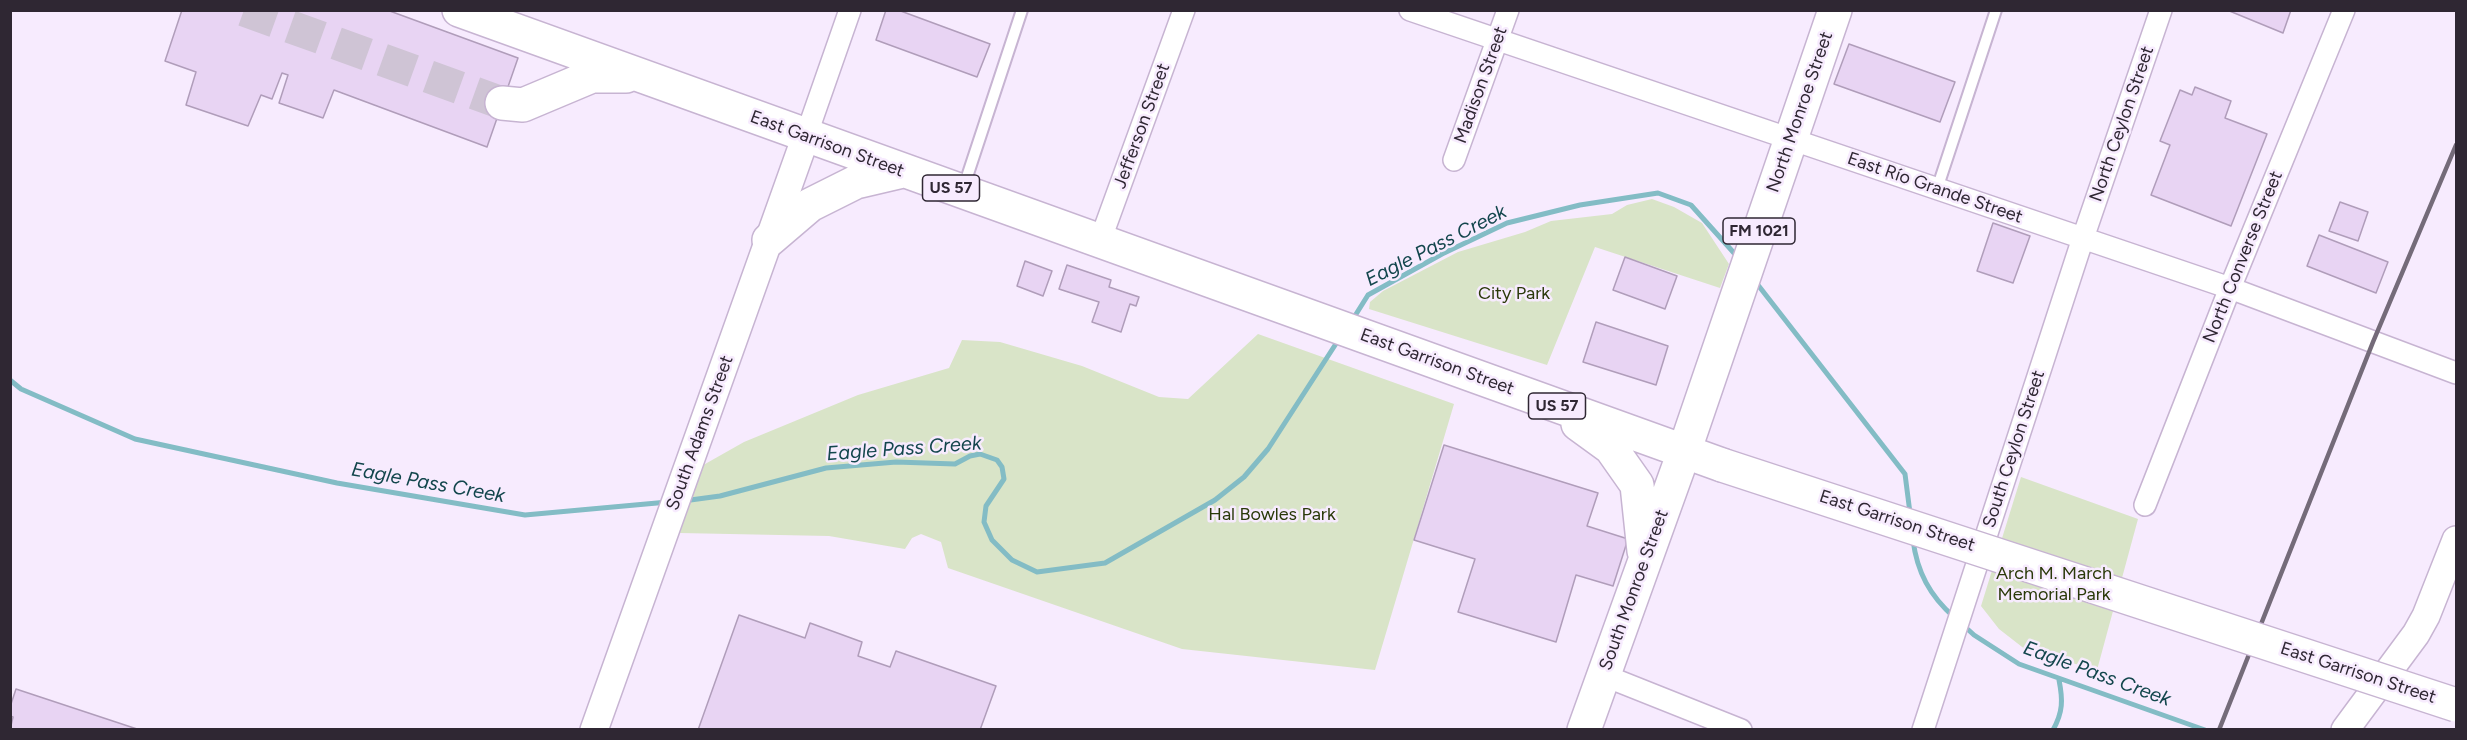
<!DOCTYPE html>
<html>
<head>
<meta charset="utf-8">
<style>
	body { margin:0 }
	#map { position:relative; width:2467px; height:740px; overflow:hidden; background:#f7ebfe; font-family:Figtree,sans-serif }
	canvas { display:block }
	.frame { position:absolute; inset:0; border:12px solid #2f2733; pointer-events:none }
</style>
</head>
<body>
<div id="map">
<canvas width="2467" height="740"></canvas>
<div class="frame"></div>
</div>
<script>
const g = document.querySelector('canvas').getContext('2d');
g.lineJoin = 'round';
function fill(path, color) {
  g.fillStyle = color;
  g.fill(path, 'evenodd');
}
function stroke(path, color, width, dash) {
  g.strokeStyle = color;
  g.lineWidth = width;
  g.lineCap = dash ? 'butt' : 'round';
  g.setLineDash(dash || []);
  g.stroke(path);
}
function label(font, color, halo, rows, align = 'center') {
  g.font = font + ' Figtree,sans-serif';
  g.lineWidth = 5;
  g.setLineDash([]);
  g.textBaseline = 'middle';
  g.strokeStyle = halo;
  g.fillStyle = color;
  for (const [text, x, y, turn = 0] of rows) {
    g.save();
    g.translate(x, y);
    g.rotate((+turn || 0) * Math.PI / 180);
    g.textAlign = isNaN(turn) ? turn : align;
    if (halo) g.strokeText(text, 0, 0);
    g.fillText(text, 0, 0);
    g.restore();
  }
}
fill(new Path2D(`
	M1652,199L1674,207L1702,223L1729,264L1720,288L1595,247L1547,365L1369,309L1370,302L1383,291L1458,252L1525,232L1551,221L1612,214L1627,205Z
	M1258,334L1454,404L1375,670L1182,649L948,568L941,542L921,534L912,538L905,549L829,536L680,533L698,468L744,442L858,395L949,368L962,340L1000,342L1082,366L1159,397L1188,399Z
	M2021,477L2138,519L2097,670L2026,650L1999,629L1981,606Z`), '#d9e4c8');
stroke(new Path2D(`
	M1758,285L1905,474L1910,513
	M1353,319L1368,295L1442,254L1507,223L1580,205L1658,193L1691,205L1734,253
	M10,380L21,389L135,439L337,483L525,515L668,502
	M683,501L720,496L826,468L896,462L955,464L970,456L980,454L997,460L1002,467L1004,479L986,506L984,522L992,540L1012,560L1037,572L1105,563L1215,500L1244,477L1268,449L1339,339
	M1913,540C1917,572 1930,596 1954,617
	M1963,625L1974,635L2019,664L2205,730
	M2053,730C2063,712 2063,700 2059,680`), '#83bcc5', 5);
const building = new Path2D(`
	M182,10H387L518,58L487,147L334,90L323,118L279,103L288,75L282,73L272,99L261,95L248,126L186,105L196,72L165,61Z
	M886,10H898L990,44L977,77L876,40Z
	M2227,10H2291L2283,33Z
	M1849,44L1955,82L1940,122L1834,84Z
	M2195,87L2231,101L2225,118L2267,134L2231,226L2151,195L2170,145L2160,141L2180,90L2192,95Z
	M2340,202L2368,212L2358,241L2329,231Z
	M1993,223L2030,236L2013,283L1977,271Z
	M2319,235L2388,262L2376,293L2307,266Z
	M1625,257L1677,276L1665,309L1613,290Z
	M1025,261L1052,271L1043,296L1017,286Z
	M1067,265L1111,280L1109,287L1139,297L1136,306L1130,304L1121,332L1092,322L1099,302L1059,289Z
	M1596,322L1668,346L1656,385L1583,362Z
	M1444,445L1598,493L1587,526L1628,539L1613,586L1576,575L1556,642L1458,612L1475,559L1414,540Z
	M739,615L805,638L810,623L862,642L858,656L890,667L896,651L996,686L980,730H698Z
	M16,689L140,730H10L13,717L10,716V707Z`);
fill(building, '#e8d4f3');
stroke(building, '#b09dba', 1.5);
stroke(new Path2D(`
	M244,10L502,103`), '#cfc4d5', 33, [33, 16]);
const service = new Path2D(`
	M963,189L1022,10
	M1937,189L1996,10`);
const minor = new Path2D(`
	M1410,10L2230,288L2456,373
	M806,136L850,10
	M1454,160L1508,10
	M1100,241L1184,10
	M2145,505L2230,288L2344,10
	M1603,675L1741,730
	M1923,730L2083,238L2161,10`);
const tertiary = new Path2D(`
	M594,730L806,136
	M2345,730L2416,634L2426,616L2456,540`);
const primary = new Path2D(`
	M459,10L1722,465
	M502,103L523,105L592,76H626
	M769,240L810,205L856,182L903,171
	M1578,424L1611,448L1637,485L1644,551
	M1584,730L1684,452L1835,10`);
stroke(service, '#c7b4d2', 14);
stroke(minor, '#c7b4d2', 24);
stroke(tertiary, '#c7b4d2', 30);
stroke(primary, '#c7b4d2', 36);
stroke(service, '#fff', 10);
stroke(minor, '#fff', 21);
stroke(tertiary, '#fff', 27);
stroke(primary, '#fff', 33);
stroke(new Path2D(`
	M2219,730L2373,342L2456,145`), '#746b79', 4.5);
const primaryBridge = new Path2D(`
	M1722,465L2456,705`);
stroke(primaryBridge, '#c7b4d2', 36, []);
stroke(primaryBridge, '#fff', 33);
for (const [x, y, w] of [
	[951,188,57],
	[1759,231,72],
	[1557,406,57]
]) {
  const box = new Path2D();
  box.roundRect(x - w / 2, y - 13, w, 26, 4.5);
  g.fillStyle = '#f7ebfe';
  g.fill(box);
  stroke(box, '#2f2733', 1.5);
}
label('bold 16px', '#2f2733', null, [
	["US 57",951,188],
	["FM 1021",1759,231],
	["US 57",1557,406]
]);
label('18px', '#2f2733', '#f7ebfe', [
	["Madison Street",1481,85,-70],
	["North Monroe Street",1800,112,-71],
	["North Ceylon Street",2122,124,-71],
	["Jefferson Street",1142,126,-70],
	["East Garrison Street",827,144,20],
	["East Río Grande Street",1935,188,19],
	["North Converse Street",2243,257,-68],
	["East Garrison Street",1437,362,20],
	["South Adams Street",700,433,-70],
	["South Ceylon Street",2014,449,-72],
	["East Garrison Street",1897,521,18],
	["South Monroe Street",1634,590,-70],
	["East Garrison Street",2358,673,18]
]);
label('18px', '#2a3909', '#f7ebfe', [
	["City Park",1514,294],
	["Hal Bowles Park",1272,515],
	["Arch M. March",2054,574],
	["Memorial Park",2054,595]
]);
label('italic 20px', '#13464d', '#f7ebfe', [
	["Eagle Pass Creek",1436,246,-27],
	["Eagle Pass Creek",904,449,-4],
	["Eagle Pass Creek",428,483,10],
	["Eagle Pass Creek",2097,674,20]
]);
</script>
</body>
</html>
